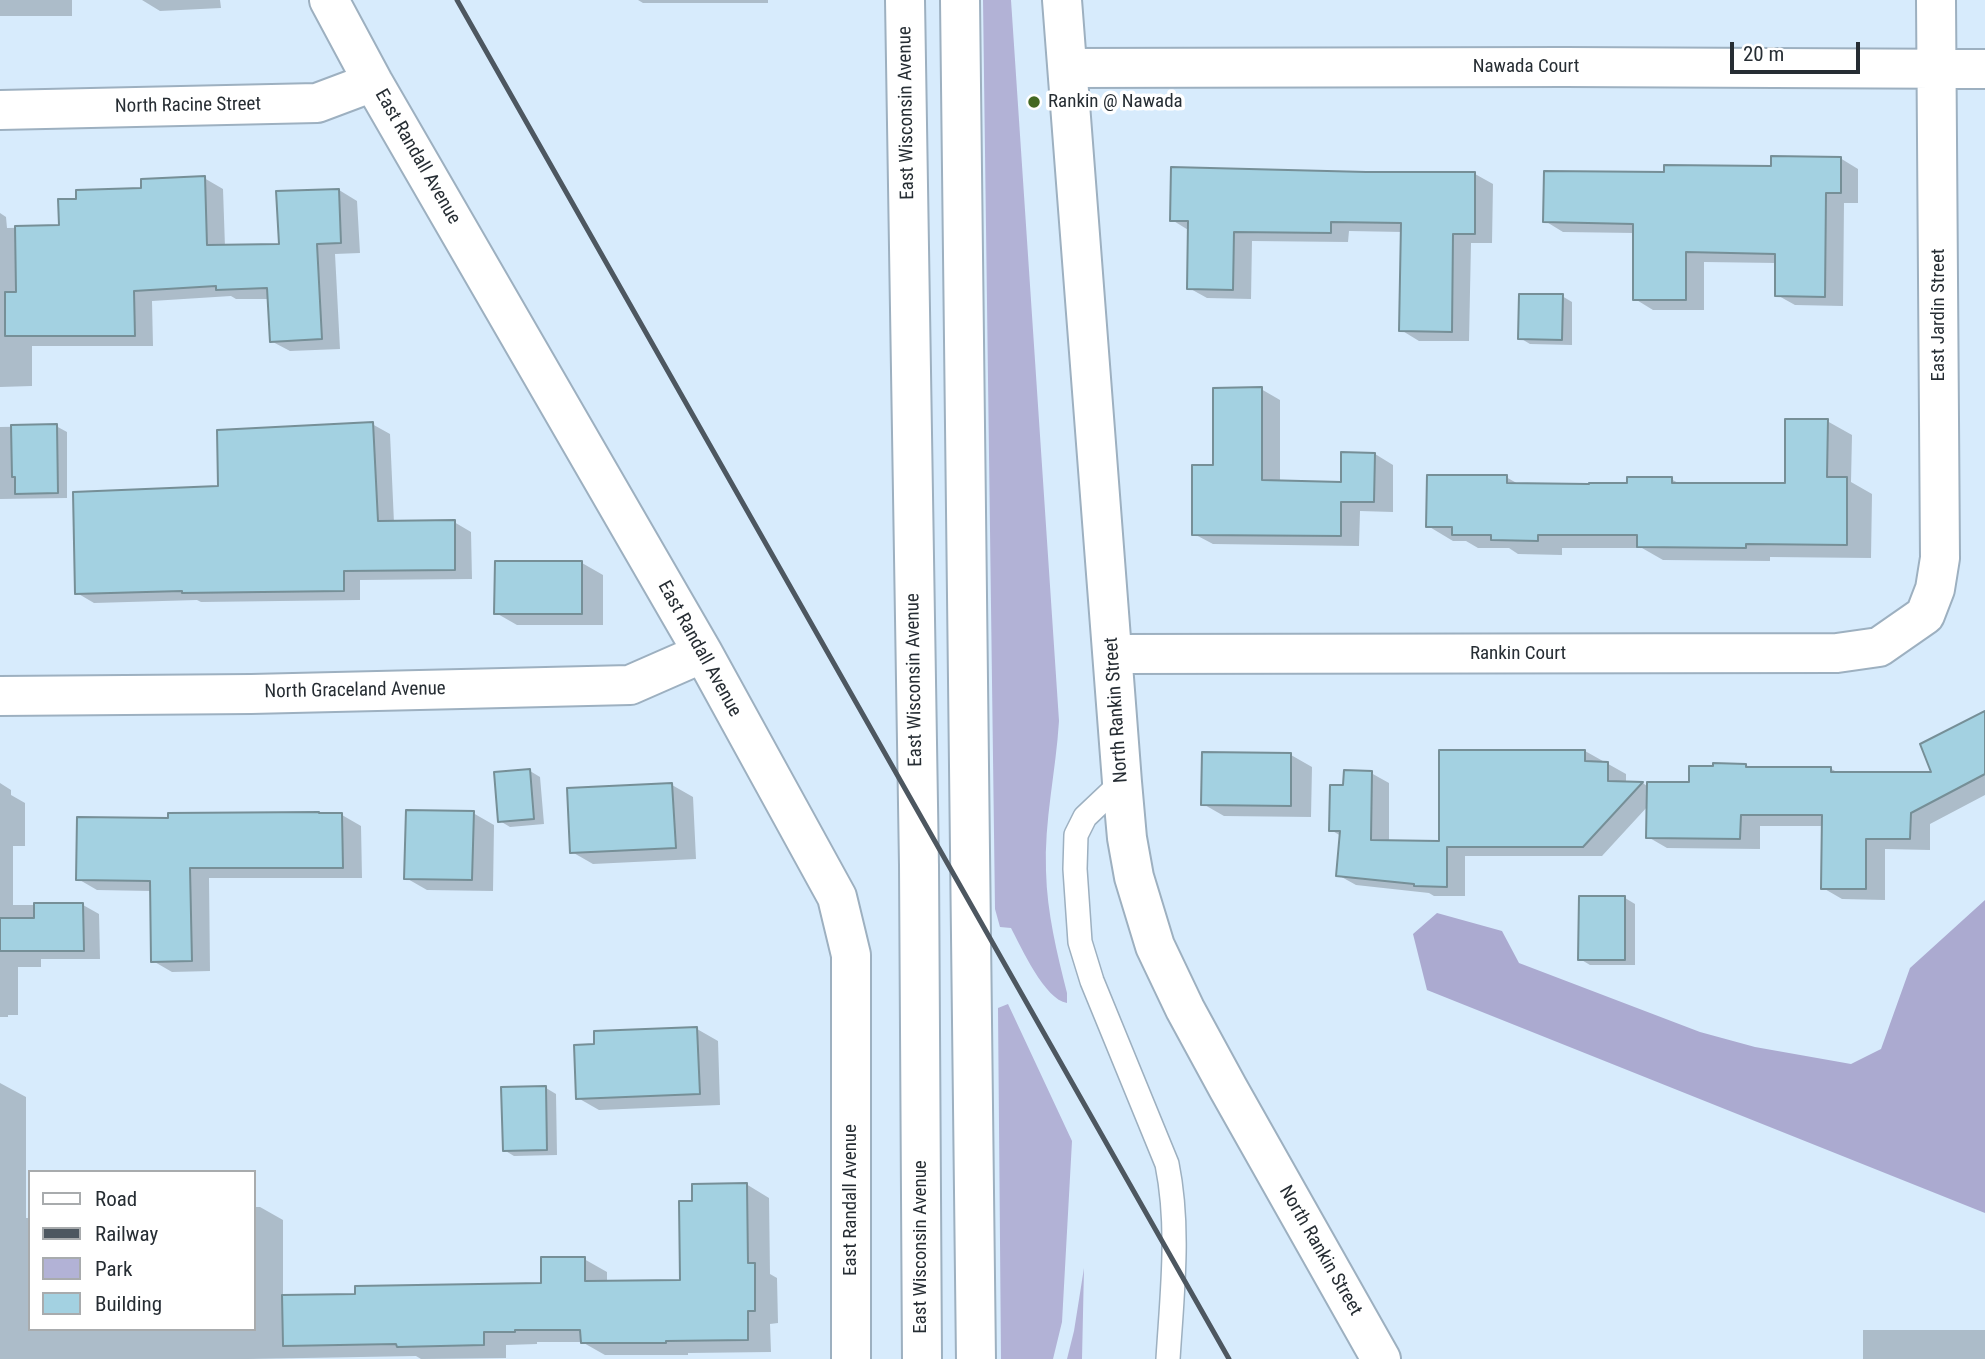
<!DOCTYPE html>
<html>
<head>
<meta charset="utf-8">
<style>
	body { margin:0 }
	#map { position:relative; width:1985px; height:1359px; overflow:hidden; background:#d7ebfc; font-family:"Roboto Condensed",sans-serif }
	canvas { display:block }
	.legend { position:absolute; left:28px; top:1170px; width:228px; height:161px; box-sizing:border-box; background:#fff; border:2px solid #a8abad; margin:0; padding:9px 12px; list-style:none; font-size:21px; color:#262d33 }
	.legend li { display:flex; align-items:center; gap:14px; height:35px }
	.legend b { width:35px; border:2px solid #a8abad }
	.scale { position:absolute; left:1730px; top:42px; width:130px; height:32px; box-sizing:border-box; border:4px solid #262d33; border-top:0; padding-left:9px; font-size:21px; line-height:24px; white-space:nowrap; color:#262d33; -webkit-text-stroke:5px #fff; paint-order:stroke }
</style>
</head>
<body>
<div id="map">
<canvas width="1985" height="1359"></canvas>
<ul class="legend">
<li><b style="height:9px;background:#fff"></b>Road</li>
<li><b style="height:9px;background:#4d5760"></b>Railway</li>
<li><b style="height:19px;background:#b2b2d6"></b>Park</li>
<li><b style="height:19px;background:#a3d1e1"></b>Building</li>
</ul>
<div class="scale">20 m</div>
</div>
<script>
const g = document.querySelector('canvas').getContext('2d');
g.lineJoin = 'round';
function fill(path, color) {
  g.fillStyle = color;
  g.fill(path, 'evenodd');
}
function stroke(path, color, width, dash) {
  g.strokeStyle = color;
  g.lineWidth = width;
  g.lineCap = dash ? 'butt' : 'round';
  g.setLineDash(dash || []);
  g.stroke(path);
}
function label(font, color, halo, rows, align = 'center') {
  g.font = font + ' "Roboto Condensed",sans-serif';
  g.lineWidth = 7;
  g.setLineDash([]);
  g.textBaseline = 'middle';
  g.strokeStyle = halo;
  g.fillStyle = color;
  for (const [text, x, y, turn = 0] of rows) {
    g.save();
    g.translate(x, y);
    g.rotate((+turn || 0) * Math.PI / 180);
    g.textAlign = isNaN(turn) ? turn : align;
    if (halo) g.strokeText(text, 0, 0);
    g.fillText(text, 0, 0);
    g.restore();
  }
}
fill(new Path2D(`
	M983,0H1011L1059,721C1056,771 1044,821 1046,871C1047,913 1057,953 1067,993V1003C1045,1000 1021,947 1011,928L1000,927L995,909Z
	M1008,1004L1072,1141L1062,1322L1053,1359H1001L998,1008Z
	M1084,1268L1082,1359H1067L1074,1331Z`), '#b2b2d6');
fill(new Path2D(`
	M1985,900V1213L1427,990L1413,934L1437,913L1502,931L1519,963L1700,1032L1755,1047L1851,1064L1881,1049L1910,968Z`), '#abaad0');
fill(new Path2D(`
	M0,0H72V16H0Z
	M142,0H220L221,8L160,11Z
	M638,0H768V3H643Z
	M1840,158L1858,169V203H1844L1843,306L1795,305L1777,295V263L1704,262V310H1653L1635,299V233L1563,232L1545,221L1666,173L1773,168Z
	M1475,174L1493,184L1492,243H1471L1469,341H1419L1401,330L1403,232L1349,231L1348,242L1252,241L1251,299L1207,298L1189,288L1190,231L1172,220Z
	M204,178L223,189L225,247L281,245L339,190L357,201L360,253L335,254L340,349L290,351L271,341L269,299H236L231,296L152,301L153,346H32V386L0,387V213L6,217L7,228L61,227L143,190Z
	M1562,296L1572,302V345L1530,344L1520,338Z
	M1261,389L1280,400V482L1342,483L1375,454L1393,465V512L1360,511L1359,546L1213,544L1194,534L1215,466Z
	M1827,421L1852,435L1851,482L1872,494L1871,558L1770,557V561L1663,560L1642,548H1562V555L1518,554L1509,548H1478L1466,541H1453L1428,526L1506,477L1520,485L1628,484L1671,479L1680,484L1787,485Z
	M372,424L390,434L394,523L454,522L471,532L472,579L360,580V600L201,602L197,600L94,603L77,593Z
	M56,426L67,432V498L0,499V427Z
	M582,563L603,575V625H517L496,613Z
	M1985,715V795L1930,824V850L1885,849V900L1842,899L1823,888V826H1760V849L1667,848L1648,837V806L1602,856H1465V896H1434L1429,893L1356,885L1338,875L1341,836L1331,830L1345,787L1371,773L1389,783V842L1441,843L1585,751L1626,774V783H1643L1648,787L1691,784L1746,765L1751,768H1830L1840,774H1934Z
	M1291,755L1312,767L1311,817L1224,816L1203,804Z
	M530,771L540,777L544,824L510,827L500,821Z
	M0,783L11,790V795L25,803V846H13V905H83L99,914L100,959H41V967H18V1015H8V1017H0Z
	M672,785L693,797L696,859L593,864L572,852Z
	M473,813L494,825L493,891L427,890L406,878Z
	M342,815L361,826L362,878H209L210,971L172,972L153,961L151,891L97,890L78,879L170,820Z
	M1625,898L1635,904V965H1590L1580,959Z
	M697,1029L718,1041L720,1105L599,1110L578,1098L595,1046Z
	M0,1083L26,1097V1218H30V1329H254V1207H260L283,1220V1297L357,1296L543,1285L584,1259L607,1272V1283L682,1282L694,1202L746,1184L769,1198L770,1274L777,1278L778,1323L770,1324L771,1352L688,1353V1355H605L582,1342H537V1344L506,1345V1358L421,1359L416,1356L249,1359H0Z
	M546,1088L556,1094L557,1155L514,1156L504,1150Z
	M1863,1330H1985V1359H1863Z`), '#0003');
const building = new Path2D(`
	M1771,156L1841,157V193H1826L1825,297L1775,296V254L1686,252V300H1633V224L1543,222L1544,171L1664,172V165L1771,166Z
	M1171,167L1366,172H1475V234H1453L1452,332L1399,331L1401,223L1331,222V233L1234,232L1233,290L1187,289L1188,221H1170Z
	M205,176L207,245L279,244L276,191L339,189L341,243L317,244L322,339L270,342L267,288L216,290V286L134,291L135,336H5V292H16L15,226L59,225L58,199H76V190L141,188V179Z
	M1519,294H1563L1562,340L1518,339Z
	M1262,387V480L1341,482V452L1375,453L1374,502H1341V536L1192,535V465H1213V388Z
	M1785,419H1828L1827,477H1847V545L1746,544V548L1637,547V535H1538V541L1491,540V535H1452V527H1426L1427,475H1507V483L1589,484V483H1627V477H1672V483H1785Z
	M373,422L378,521L455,520V570L344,571V591L182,593V591L75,594L73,492L218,486L217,430Z
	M57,424L58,493L15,494V477H12L11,425Z
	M495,561H582V614H494Z
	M1985,711V774L1911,813L1910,839H1866V889H1821L1822,815H1741L1740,839L1646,838L1647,782H1689V766H1713V763L1746,764V767H1831V772H1931L1920,744Z
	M1439,750H1585V761L1608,762V781L1643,782L1583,847H1447V887L1414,886V884L1336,876L1340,831H1329L1330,785H1343L1344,770L1372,771L1371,840L1439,841Z
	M1202,752L1291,753V806L1201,805Z
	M530,769L534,819L498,822L494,772Z
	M672,783L676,848L570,853L567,788Z
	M406,810L474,811L472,880L404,879Z
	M319,812V813H342L343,868H190L192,961L151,962L150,881L76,880L77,817L168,818V813Z
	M1579,896H1625V960H1578Z
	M34,903H83L84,951H0V918H34Z
	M697,1027L700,1094L576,1099L574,1045L594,1044V1031Z
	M546,1086L547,1150L503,1151L501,1087Z
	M747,1183L748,1263H755V1311H748V1340L666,1341V1343H581L580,1330H515V1332H484V1345L397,1347L396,1344L283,1346L282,1295L355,1294V1286L541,1283V1257H585V1281L680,1280L679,1201H692V1184Z`);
fill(building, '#a3d1e1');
stroke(building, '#768f97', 2);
const lane = new Path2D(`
	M1122,782L1085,817L1076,835L1075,869L1080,942L1092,981L1167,1164C1180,1228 1172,1294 1168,1359`);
const street = new Path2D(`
	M329,0L373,82L703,653L837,897L851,955V1359
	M1062,0L1122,782L1127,838L1134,877L1155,946L1185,1009L1228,1088L1381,1359
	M1068,68L1565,67L1985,69
	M0,110L317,103L373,82
	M1113,654L1837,653L1879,647L1925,615L1935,589L1940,558L1936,0
	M0,696L251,694L630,685L703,653`);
const secondary = new Path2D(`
	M905,0L919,865L922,1359
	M960,0L976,1359`);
stroke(lane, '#9db0c0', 26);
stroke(street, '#9db0c0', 42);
stroke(secondary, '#9db0c0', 42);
stroke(lane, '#fff', 23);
stroke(street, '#fff', 38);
stroke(secondary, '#fff', 38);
stroke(new Path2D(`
	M457,0L1229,1359`), '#4d5760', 5);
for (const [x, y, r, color] of [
	[1034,102,7,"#436822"]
]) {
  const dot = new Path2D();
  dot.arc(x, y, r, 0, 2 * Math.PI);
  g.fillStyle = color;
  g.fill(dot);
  stroke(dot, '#fff', 2.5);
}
label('19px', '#262d33', '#fff', [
	["Nawada Court",1526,67],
	["North Racine Street",188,106,-1],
	["East Wisconsin Avenue",907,113,-91],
	["East Randall Avenue",417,157,60],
	["East Jardin Street",1939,315,-90],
	["East Randall Avenue",699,649,61],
	["Rankin Court",1518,654],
	["East Wisconsin Avenue",915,680,-91],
	["North Graceland Avenue",355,691,-1],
	["North Rankin Street",1117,710,-94],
	["East Randall Avenue",851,1200,-90],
	["East Wisconsin Avenue",921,1247,-90],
	["North Rankin Street",1320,1251,60]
]);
label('19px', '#262d33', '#fff', [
	["Rankin @ Nawada",1048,102]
], 'left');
</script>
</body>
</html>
